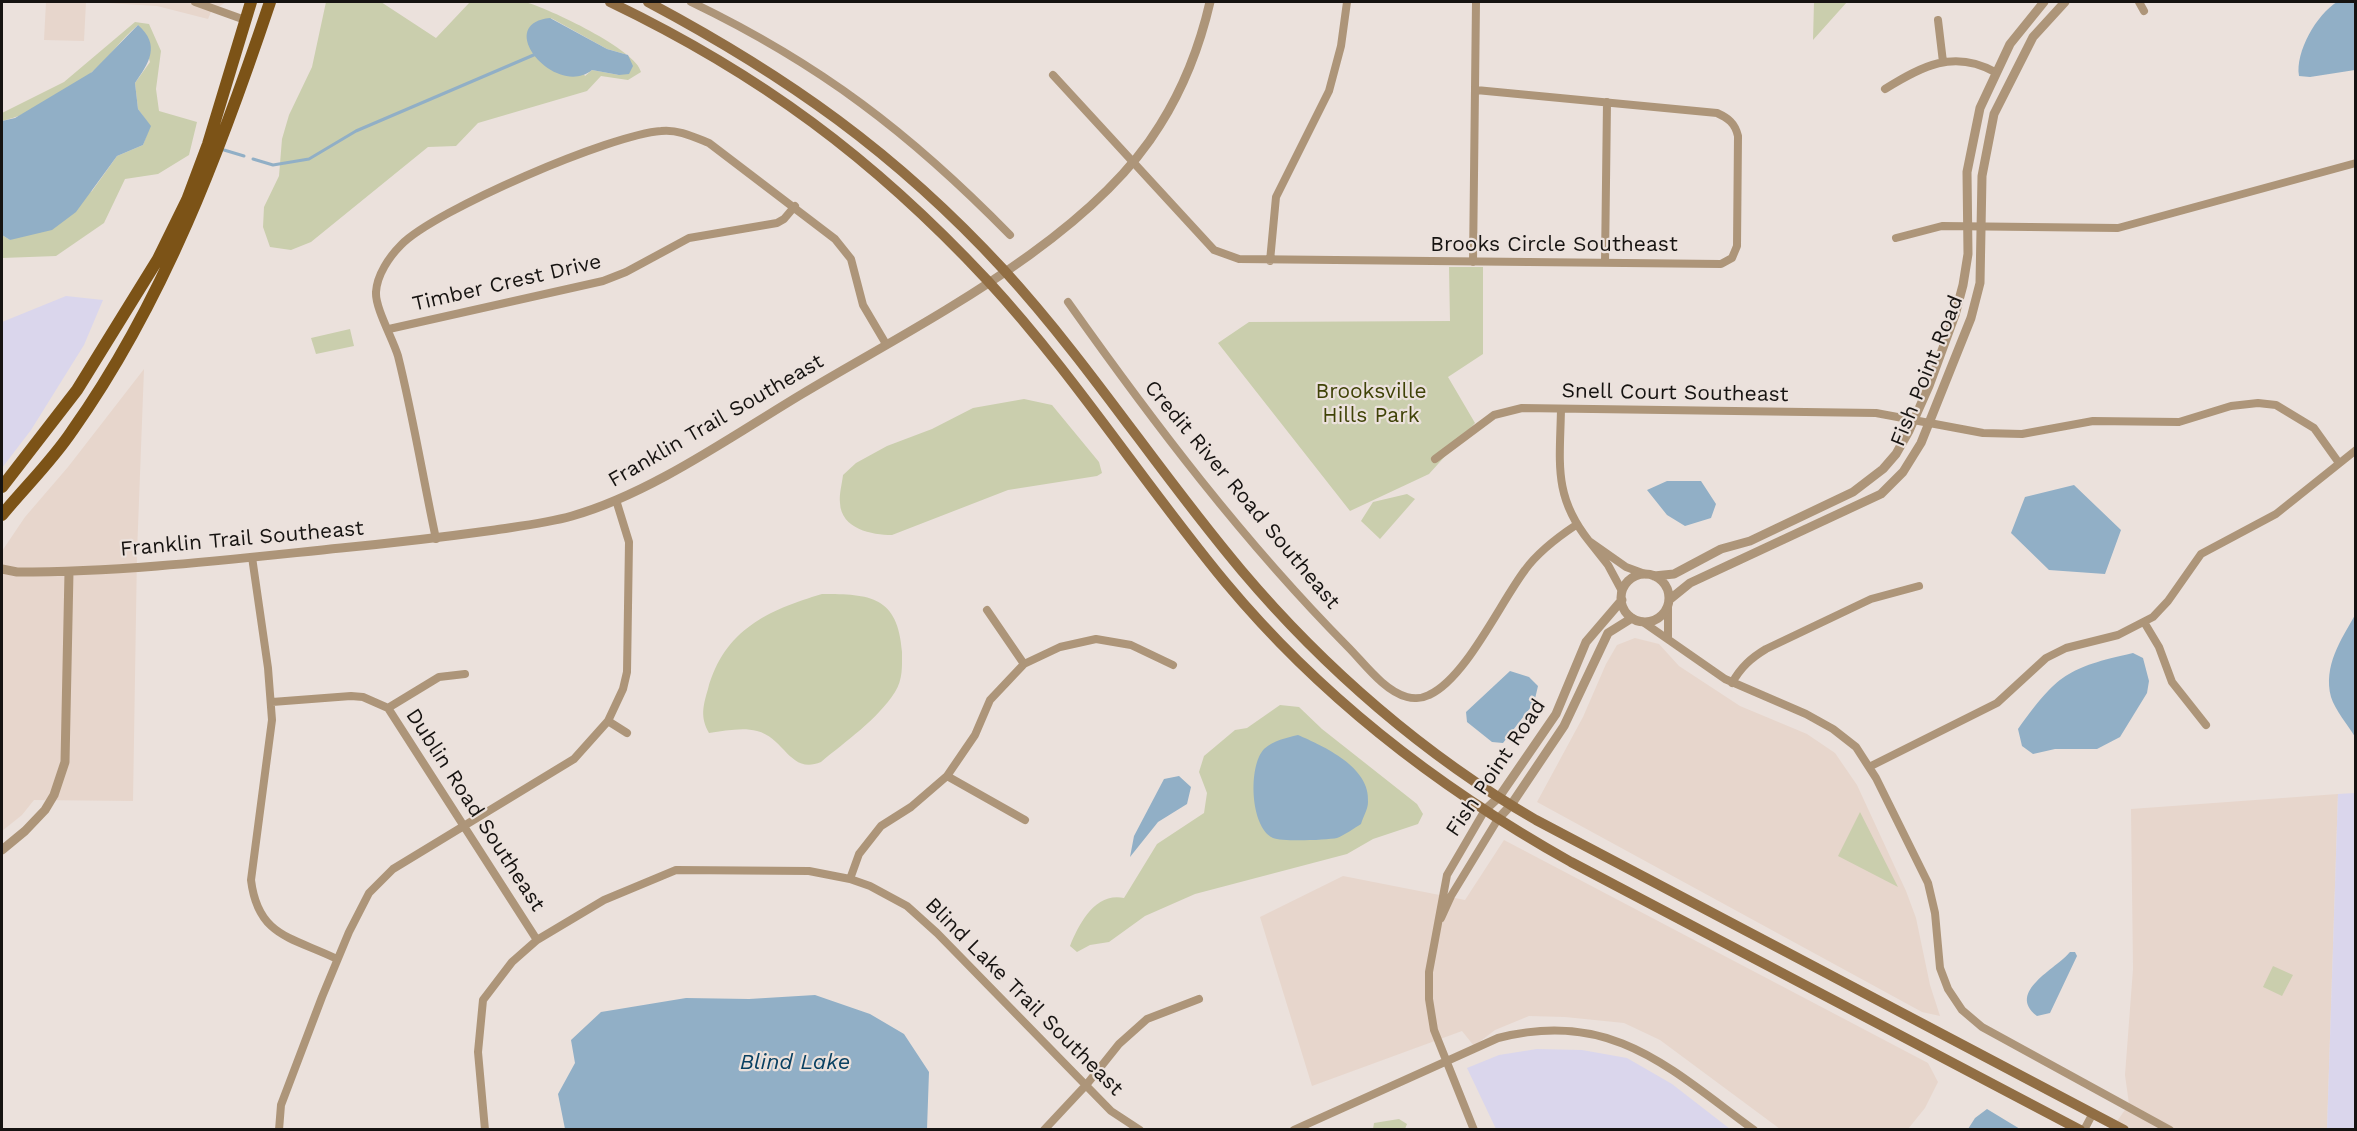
<!DOCTYPE html>
<html>
<head>
<meta charset="utf-8">
<style>
	body { margin:0 }
	#map { position:relative; width:2357px; height:1131px; overflow:hidden; background:#ebe1dc; font-family:"Work Sans",sans-serif }
	canvas { display:block }
	.frame { position:absolute; inset:0; border:3px solid #161311; pointer-events:none }
</style>
</head>
<body>
<div id="map">
<canvas width="2357" height="1131"></canvas>
<div class="frame"></div>
</div>
<script>
const g = document.querySelector('canvas').getContext('2d');
g.lineJoin = 'round';
function fill(path, color) {
  g.fillStyle = color;
  g.fill(path, 'evenodd');
}
function stroke(path, color, width, dash) {
  g.strokeStyle = color;
  g.lineWidth = width;
  g.lineCap = dash ? 'butt' : 'round';
  g.setLineDash(dash || []);
  g.stroke(path);
}
function label(font, color, halo, rows, align = 'center') {
  g.font = font + ' "Work Sans",sans-serif';
  g.lineWidth = 4.5;
  g.setLineDash([]);
  g.textBaseline = 'middle';
  g.strokeStyle = halo;
  g.fillStyle = color;
  for (const [text, x, y, turn = 0] of rows) {
    g.save();
    g.translate(x, y);
    g.rotate((+turn || 0) * Math.PI / 180);
    g.textAlign = isNaN(turn) ? turn : align;
    if (halo) g.strokeText(text, 0, 0);
    g.fillText(text, 0, 0);
    g.restore();
  }
}
fill(new Path2D(`
	M46,2H86L84,41L44,40Z
	M89,2H226L211,12L208,19L157,6Z
	M144,369L137,553L133,801L34,800L22,815L2,831V551L25,517L68,467Z
	M1635,638L1659,644L1679,666L1740,706L1807,734L1835,753L1857,785L1906,891L1916,918L1930,985L1940,1016L1922,1012L1537,802L1583,717L1606,664L1617,645Z
	M2338,794L2327,1129L2111,1130L2129,1104L2125,1075L2133,969L2131,809Z
	M1504,840L1928,1063L1938,1082L1925,1108L1908,1129H1780L1660,1040L1624,1023L1565,1017L1529,1016L1495,1030L1474,1046L1462,1031L1312,1086L1260,917L1343,876L1465,900Z`), '#e7d6cc');
fill(new Path2D(`
	M66,296L103,300L84,345L31,430L2,468V322Z
	M2355,793V1129H2327L2338,794Z
	M1537,1049L1582,1050L1627,1058L1672,1084L1730,1129H1496L1467,1068L1499,1055Z`), '#dad6ec');
fill(new Path2D(`
	M326,2H381L436,38L470,2C487,2 509,0 525,2C548,8 637,50 641,72L628,80L601,76L587,91L478,123L456,146L428,147L311,242L291,250L270,247L263,227L264,207L279,176L282,139L289,115L312,67ZM551,18L607,49L628,55L619,75L592,70L585,76Z
	M1814,2H1847L1813,40Z
	M135,22L149,24L161,51L156,89L159,111L197,122L189,155L158,174L125,179L104,223L56,256L2,258V235L10,240L92,191L117,156L143,145L150,126L138,109L135,83L150,62L138,25C121,39 109,58 92,72C69,93 32,114 2,121V113L64,82Z
	M1449,267H1483V354L1448,377L1475,423L1429,474L1350,511L1218,343L1249,322L1450,321Z
	M350,329L354,346L316,354L311,338Z
	M1024,399L1052,405L1099,462L1102,473L1097,476L1008,490L892,535C872,535 841,529 840,503C839,494 842,484 843,475L856,463L887,446L932,429L973,408Z
	M1407,494L1415,499L1380,539L1361,521L1373,502Z
	M822,594C870,594 898,596 902,652C902,667 903,679 895,692C877,720 846,741 821,762C790,775 785,738 757,731C742,727 725,731 709,733C700,717 703,706 708,689C724,630 768,610 822,594Z
	M1280,705L1299,707L1322,729L1417,804L1423,814L1418,824L1373,839L1347,854L1195,894L1145,916L1109,942L1090,945L1077,952L1070,946C1079,924 1095,892 1124,898L1157,844L1204,813L1207,793L1199,772L1204,756L1235,730L1247,728Z
	M1860,812L1898,887L1838,856Z
	M2273,966L2293,975L2282,996L2263,987Z
	M1399,1119L1407,1124L1405,1129H1373L1374,1123Z`), '#cacead');
fill(new Path2D(`
	M2337,2H2355V70L2310,77L2299,76C2295,52 2317,14 2337,2Z
	M550,18L607,49L628,55L633,66L629,74L619,75L592,70C556,99 492,24 550,18Z
	M138,25C161,45 149,63 135,83L138,109L151,126L143,145L117,156L76,212L52,230L10,240L2,235V121L15,118L92,72Z
	M1667,481H1701L1716,504L1711,518L1685,526L1667,515L1647,490Z
	M2074,485L2121,530L2105,574L2049,570L2011,533L2025,497Z
	M2355,615V737C2348,725 2335,710 2331,697C2323,666 2341,640 2355,615Z
	M2133,653L2143,658L2149,681L2147,693L2120,737L2097,749H2055L2033,754L2022,746L2018,729C2058,674 2067,668 2133,653Z
	M1510,671L1529,677L1538,686L1534,703L1503,743L1492,742L1467,722L1466,712Z
	M1298,735C1323,746 1371,767 1368,802C1368,809 1363,817 1361,824C1354,828 1345,835 1337,838C1327,840 1282,842 1273,838C1250,827 1248,766 1264,749C1274,740 1286,738 1298,735Z
	M1179,776L1191,787L1187,804L1158,822L1130,857L1134,836L1164,779Z
	M2070,952H2075L2077,956L2050,1013L2037,1016C2006,992 2056,969 2070,952Z
	M815,995L870,1014L904,1034L929,1072L927,1129H565L558,1094L575,1063L571,1040L601,1012L686,998L749,999Z
	M1987,1109L2020,1129H1968L1975,1118Z`), '#91afc6');
stroke(new Path2D(`
	M224,150L244,156
	M253,159L273,165L309,159L356,131L536,54`), '#91afc6', 3);
stroke(new Path2D(`
	M195,2L245,20
	M691,2C820,64 910,133 1010,235
	M2139,2L2144,11
	M1938,20L1943,62
	M1053,75L1214,250L1239,259L1721,264L1732,258L1737,246L1738,136C1735,123 1728,118 1717,113L1476,90
	M1885,89C1922,66 1954,49 1995,72
	M1896,238L1942,226L2118,228L2356,163
	M1270,261L1276,197L1329,91L1341,46L1347,2
	M1473,262L1476,2
	M1605,263L1607,102
	M1068,302C1153,422 1244,542 1348,647C1364,663 1384,691 1407,697C1414,699 1423,698 1429,695C1466,678 1500,603 1525,570C1538,552 1558,537 1576,525
	M389,329L603,281L626,272L689,238L777,223L784,219L795,206
	M1561,409C1560,463 1553,496 1589,541
	M1435,459L1494,415L1522,408L1876,413L1983,433L2022,434L2093,421L2179,422L2231,406L2258,403L2276,405L2314,428L2339,463
	M436,539C423,478 413,416 398,356C393,339 375,308 376,292C377,275 389,257 401,245C435,210 612,134 661,131C678,129 694,137 709,143L835,239L851,259L863,305L886,344
	M252,557L268,668L272,720L251,880C258,937 292,937 337,959
	M1622,591L1608,565L1589,541L1626,567L1645,574
	M1668,606V638
	M987,610L1024,664
	M1643,622L1725,679L1806,714L1833,729L1856,747L1876,778L1928,883L1935,913L1940,968L1948,989L1962,1010L1982,1027L2170,1130
	M2144,622L2159,647L2172,682L2206,725
	M1732,683C1741,667 1751,658 1766,649L1871,599L1919,586
	M272,702L351,696L363,697L388,708L537,940
	M388,708L439,677L465,674
	M608,721L627,733
	M1869,767L1997,703L2046,658L2066,648L2118,635L2153,617L2168,601L2201,554L2276,514L2356,450
	M947,776L1025,820
	M850,879L859,854L881,826L911,807L947,776L975,735L990,700L1024,664L1060,647L1096,639L1131,645L1173,665
	M1441,918L1451,896L1498,819
	M279,1130L281,1105L322,997L349,932L369,893L393,869L574,759L608,721L623,689L627,672L629,542L616,500
	M485,1130L478,1052L483,1000L512,962L537,940L604,900L676,870L809,871L850,879L870,886L907,906L937,933L1111,1111L1140,1130
	M1044,1130L1087,1084L1119,1044L1147,1019L1199,999
	M1294,1130L1498,1038C1612,1009 1669,1068 1754,1130
	M1474,1130L1434,1030L1429,999V972L1447,875L1485,810
	M2084,1130L2093,1113`), '#ad9579', 8);
stroke(new Path2D(`
	M2,569L17,572C126,572 233,559 341,548C393,543 444,537 495,530C521,526 547,523 572,516C650,494 732,436 802,394C917,325 1089,241 1160,125C1184,87 1200,45 1210,2
	M1621 598a24 24 0 1 1 48 0a24 24 0 1 1-48 0Z
	M1654,576L1674,574L1721,549L1750,541L1853,492L1883,469L1896,454L1909,431L1929,386L1955,315L1963,285L1968,254L1967,172L1980,108L2010,44L2044,2
	M1669,600L1690,583L1881,494L1903,472L1921,443L1971,318L1980,283L1982,176L1994,114L2033,37L2065,2
	M1485,810L1499,797L1556,714L1586,642L1622,600
	M1498,819L1511,805L1564,726L1608,633L1632,618
	M2,850L25,831L45,810L54,795L65,762L69,572`), '#ad9579', 9);
stroke(new Path2D(`
	M610,2C760,74 873,158 987,280C1074,374 1144,484 1226,583C1321,697 1442,790 1571,862L2080,1130
	M648,2C787,76 896,153 1003,269C1090,364 1159,473 1242,571C1324,668 1425,756 1536,820L2124,1130`), '#916e44', 10);
stroke(new Path2D(`
	M2,487L77,390L158,259L187,200L208,144L251,2
	M2,515C25,487 52,461 72,431C164,301 220,151 270,2`), '#7c5317', 12);
label('21px', '#161311', '#ebe1dc', [
	["Brooks Circle Southeast",1554,245],
	["Timber Crest Drive",507,283,-13],
	["Fish Point Road",1927,371,-68],
	["Snell Court Southeast",1675,393,1],
	["Franklin Trail Southeast",716,421,-30],
	["Credit River Road Southeast",1242,495,50],
	["Franklin Trail Southeast",242,539,-5],
	["Fish Point Road",1496,768,-56],
	["Dublin Road Southeast",475,810,57],
	["Blind Lake Trail Southeast",1024,997,45]
]);
label('21px', '#3f4206', '#ebe1dc', [
	["Brooksville",1371,392],
	["Hills Park",1371,416]
]);
label('italic 22px', '#094061', '#ebe1dc', [
	["Blind Lake",795,1063]
]);
</script>
</body>
</html>
